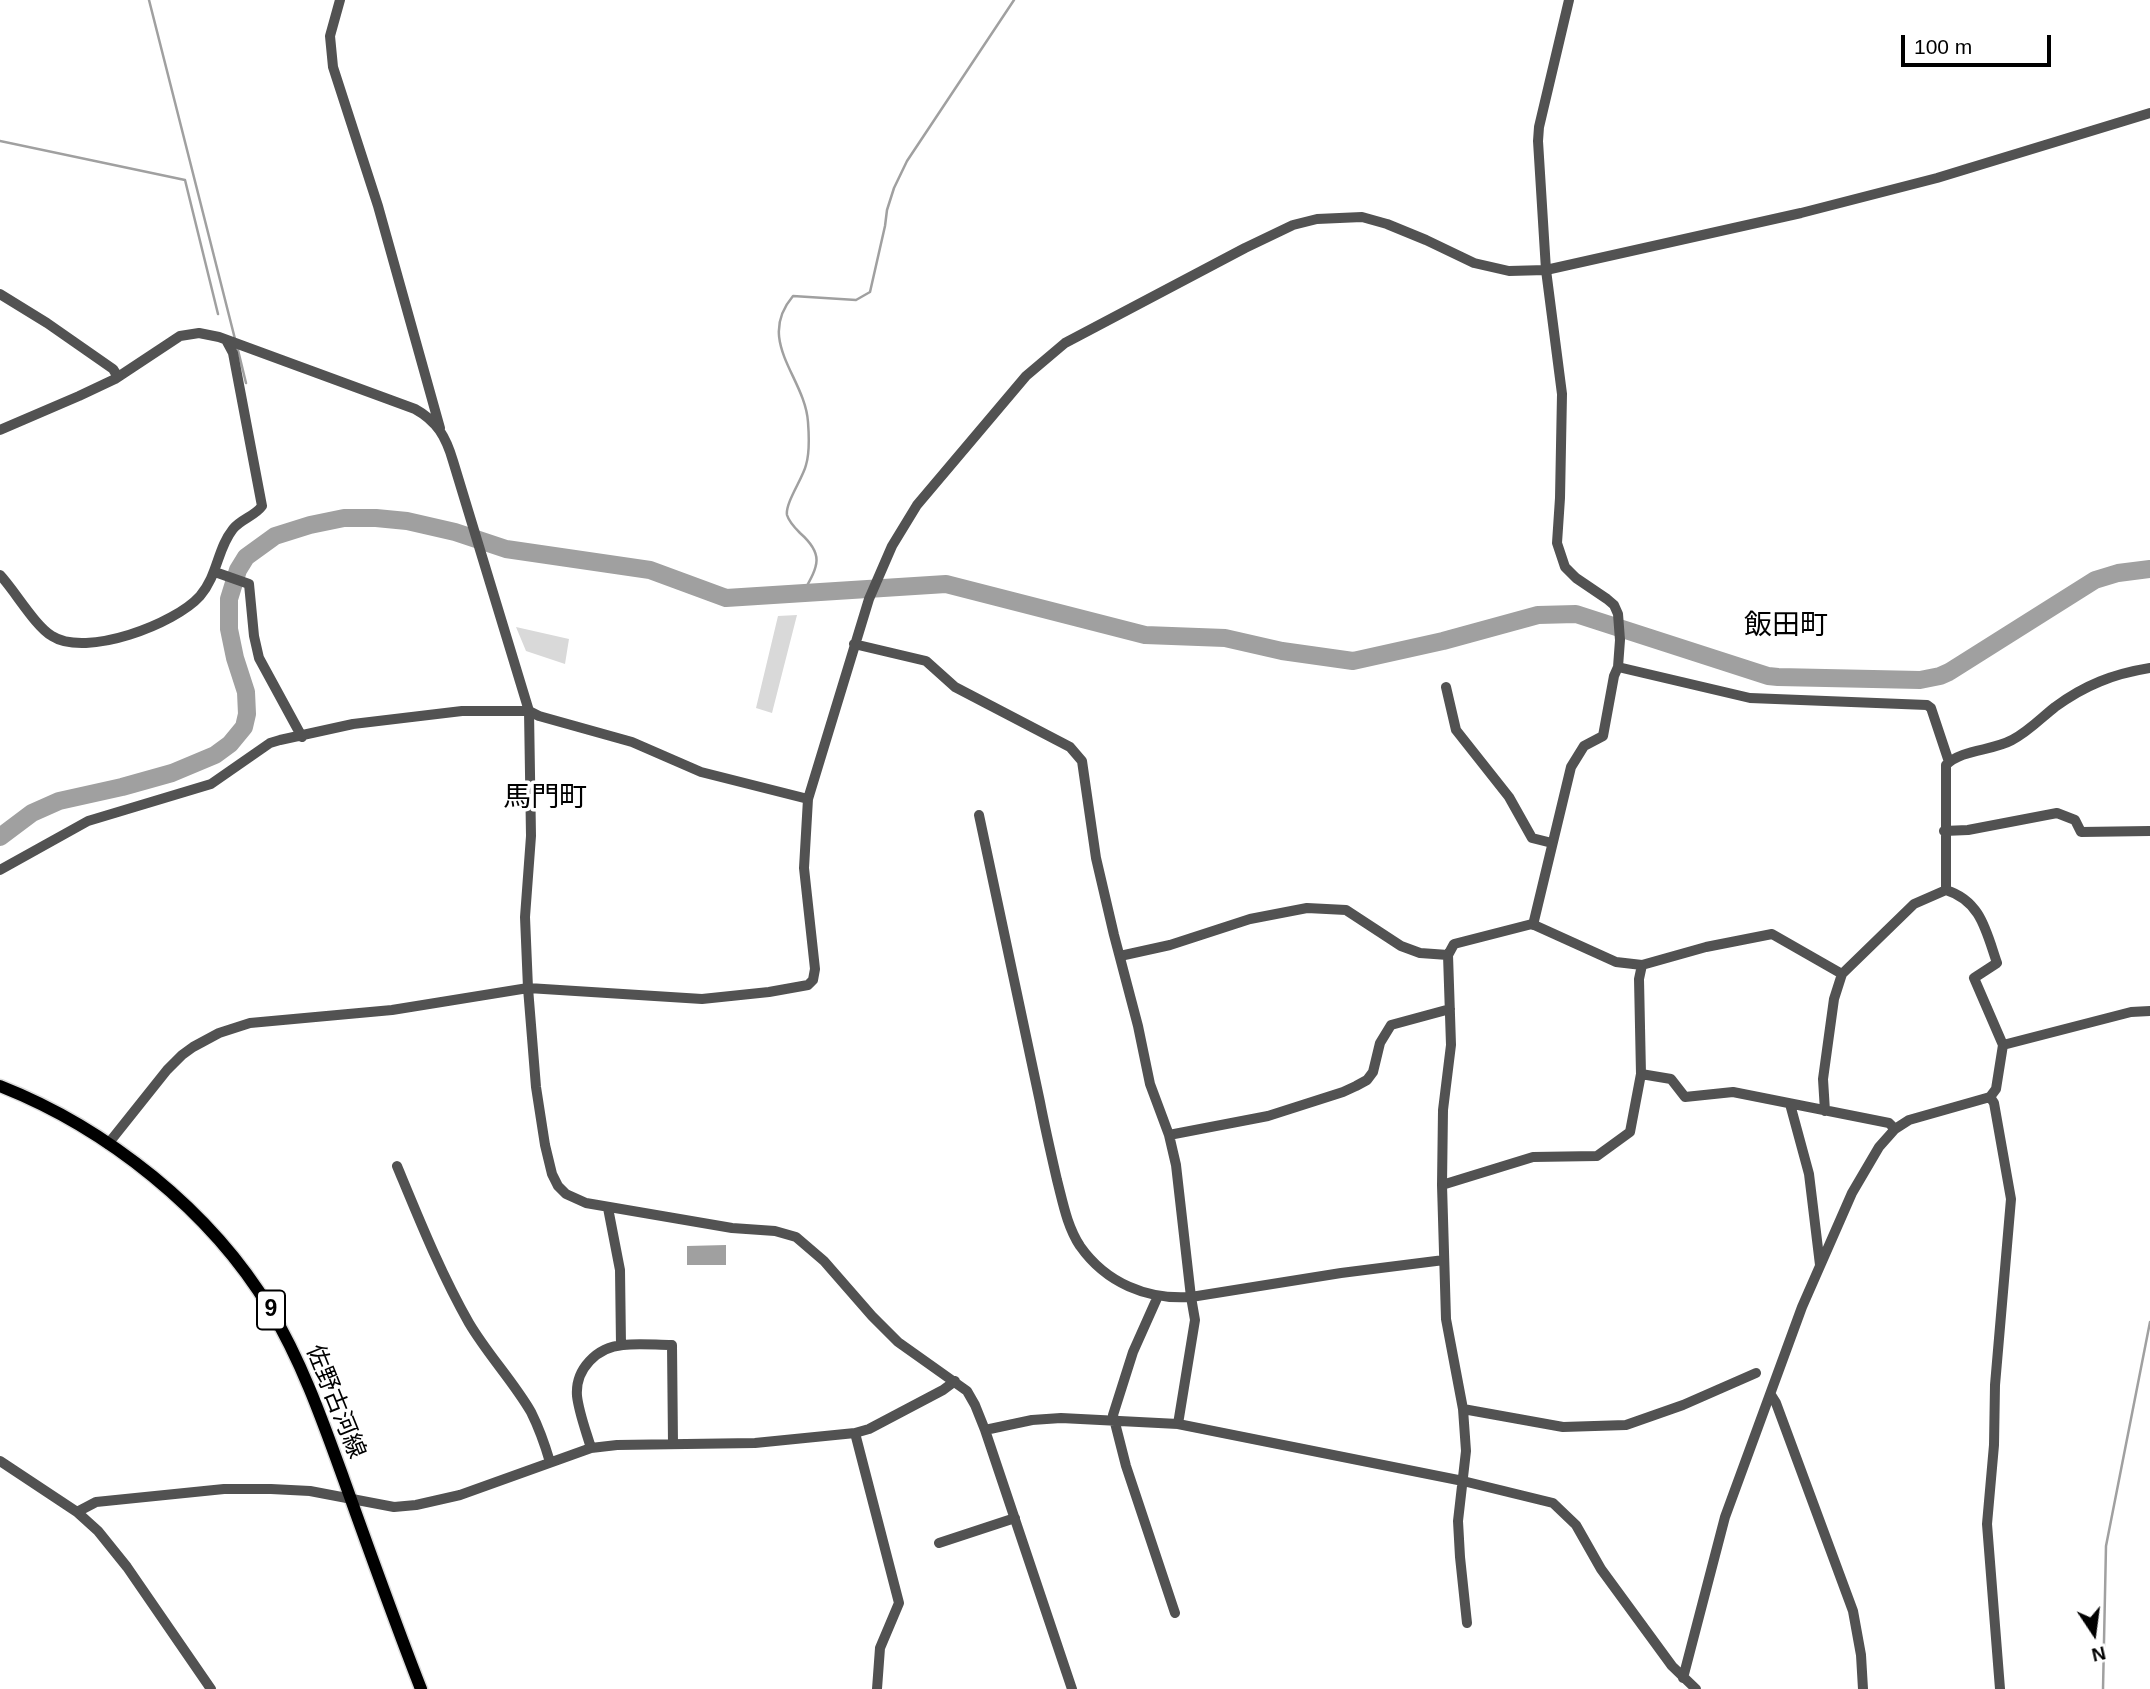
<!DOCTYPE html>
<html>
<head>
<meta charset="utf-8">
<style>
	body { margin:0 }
	#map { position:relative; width:2150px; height:1689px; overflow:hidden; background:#fff; font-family:Arial,sans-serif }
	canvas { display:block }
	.north { position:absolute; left:2059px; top:1598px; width:70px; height:70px; -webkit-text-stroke:5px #fff; paint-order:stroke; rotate:167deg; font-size:19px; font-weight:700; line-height:28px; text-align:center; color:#000 }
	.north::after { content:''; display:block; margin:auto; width:24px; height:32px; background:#000; clip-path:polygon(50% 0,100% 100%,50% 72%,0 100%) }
	.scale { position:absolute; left:1901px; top:35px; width:150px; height:32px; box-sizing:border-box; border:4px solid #000; border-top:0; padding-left:9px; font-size:21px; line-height:24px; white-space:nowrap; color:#000; -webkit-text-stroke:5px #fff; paint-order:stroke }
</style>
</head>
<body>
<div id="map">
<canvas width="2150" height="1689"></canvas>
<div class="north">N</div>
<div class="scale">100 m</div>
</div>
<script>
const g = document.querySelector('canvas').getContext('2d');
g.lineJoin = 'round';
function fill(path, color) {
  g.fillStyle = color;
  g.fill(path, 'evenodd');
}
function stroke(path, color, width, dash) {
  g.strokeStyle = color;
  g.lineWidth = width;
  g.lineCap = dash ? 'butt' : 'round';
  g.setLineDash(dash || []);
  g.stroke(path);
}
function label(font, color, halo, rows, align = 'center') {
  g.font = font + ' Arial,"Noto Sans JP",sans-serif';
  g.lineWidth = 7;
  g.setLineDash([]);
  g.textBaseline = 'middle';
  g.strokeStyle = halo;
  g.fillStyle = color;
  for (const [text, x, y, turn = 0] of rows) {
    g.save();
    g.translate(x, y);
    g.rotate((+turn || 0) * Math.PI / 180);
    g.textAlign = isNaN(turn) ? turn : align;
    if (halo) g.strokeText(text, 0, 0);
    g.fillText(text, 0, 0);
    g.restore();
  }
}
fill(new Path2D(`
	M797,615L772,713L756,708L778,616Z
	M516,627L569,639L565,664L526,651Z`), '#d9d9d9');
fill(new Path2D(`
	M726,1245V1265H687V1246Z`), '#a0a0a0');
stroke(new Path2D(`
	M149,0L235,339
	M0,141L185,180L218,314
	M237,346L246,383
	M803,593C818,566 825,555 800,533C795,528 789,522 787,515C785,503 803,478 806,465C810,452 809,435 808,422C805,377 755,341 793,296L856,300L870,292L885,226L887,210L894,188L907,161L1014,0
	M2103,1689L2106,1546L2150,1322`), '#a0a0a0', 2.5);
stroke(new Path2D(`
	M0,837L32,813L59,801L122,787L172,773L215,755L230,744L244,727L247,714L246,692L235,658L229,629V599L238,570L246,557L275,536L310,525L344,518H376L407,521L455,532L506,549L650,570L726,598L946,584L1145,635L1225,638L1282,651L1353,661L1443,641L1538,615L1576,614L1768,676L1778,677L1920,680L1940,676L1949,672L2095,580L2118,573L2150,569`), '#a0a0a0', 18);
const major = new Path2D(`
	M0,1086C107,1128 211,1211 270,1309C302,1362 323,1422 344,1480C369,1550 394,1620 421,1689`);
stroke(major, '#dbdbdb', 15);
stroke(new Path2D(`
	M340,0L330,36L333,67L378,206L440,428
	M0,294L47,323L113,369L118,377
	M0,430L79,396L115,379L180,336L199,333L219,337L415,409C437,421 446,437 453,461L529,711L531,836L525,917L528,988L536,1087L545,1145L552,1174L558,1186L566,1194L586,1203L732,1228L775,1231L796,1237L824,1261L872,1316L898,1342L967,1391L975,1405L985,1430L1072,1689
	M215,572L249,584L254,636L259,658L302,737
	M0,575C15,591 35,626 52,636C86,658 175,624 200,596C218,575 217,549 233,529C241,519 255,516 262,506L233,353L226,340
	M854,644L926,661L955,687L1070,747L1082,761L1096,858L1114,935L1138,1026L1150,1084L1169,1135L1176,1165L1191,1297L1195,1320L1178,1424
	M1618,667L1750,698L1927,705L1931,708L1949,762
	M1446,687L1456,730L1509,797L1532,838L1552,843
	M979,815C999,911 1019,1007 1040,1102C1045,1128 1051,1154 1057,1180C1063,1203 1067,1226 1080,1246C1106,1283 1147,1300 1191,1297L1341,1273L1444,1260
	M1944,831L1968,830L2057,813L2075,820L2081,832L2150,831
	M0,870L88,821L211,784L270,743L280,740L353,724L462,711H529L539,716L632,742L701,772L808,799
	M1946,890C1981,901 1986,931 1997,963L1974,978L2003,1045
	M1533,925L1571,767L1584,746L1603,736L1614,676L1618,667L1620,640L1618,614L1614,605L1607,599L1576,578L1565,567L1557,543L1560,498L1562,394L1546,270L1538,141L1539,127L1569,0
	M1120,956L1170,945L1250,919L1307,908L1346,910L1401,946L1420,953L1448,955
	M1641,1074L1671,1079L1685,1097L1733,1092L1889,1123L1895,1129
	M1990,1097L1994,1103L2011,1199L1995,1385L1994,1445L1987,1524L2000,1689
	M1790,1104L1809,1174L1820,1265
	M1825,1111L1823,1079L1834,999L1842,974L1914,904L1946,890V765C1962,749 1992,751 2012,740C2028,732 2041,718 2055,707C2085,685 2113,674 2150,668
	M1169,1135L1268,1116L1343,1092L1356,1086L1367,1080L1373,1072L1380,1043L1391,1025L1450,1009
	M108,1144L167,1070L182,1055L193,1047L219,1033L250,1023L392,1010L528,988L702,999L769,992L808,985L813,980L815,969L804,868L808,799L869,599L892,546L917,505L1026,376L1065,343L1245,248L1293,225L1317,219L1362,217L1387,224L1426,240L1474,263L1509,271L1546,270L1801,213L1937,178L2150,113
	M397,1166C419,1219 441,1274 469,1323C488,1355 513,1381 531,1412C539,1428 545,1445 550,1462
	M1442,1185L1533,1157L1597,1156L1630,1132L1641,1074L1639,979L1642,965
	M608,1208L620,1270L621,1345
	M1158,1296L1133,1352L1113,1415L1126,1466L1175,1613
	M1771,1395L1776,1403L1853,1611L1861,1655L1863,1689
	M1463,1409L1446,1319L1442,1185L1443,1110L1451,1045L1448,955L1454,944L1532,924L1616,962L1642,965L1706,947L1772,934L1842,974
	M985,1430L1032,1420L1061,1418L1178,1424L1463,1481L1553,1503L1576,1525L1601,1569L1672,1666L1696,1689
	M855,1433L899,1603L880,1648L877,1689
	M591,1448C586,1431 579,1413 577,1396C575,1369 597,1347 623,1345C639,1343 656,1345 672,1345L673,1444
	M0,1461L77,1512L98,1531L127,1567L211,1689
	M77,1512L96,1502L224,1489H271L310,1491L394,1507L416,1505L460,1495L591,1448L617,1445L755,1443L855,1433L869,1429L943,1390L955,1381
	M939,1543L1015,1518
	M1467,1623L1460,1557L1458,1521L1466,1451L1463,1409L1563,1427L1626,1425L1683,1405L1756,1373
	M1683,1678L1725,1517L1802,1307L1852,1193L1879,1147L1895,1129L1909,1120L1990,1097L1996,1089L2003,1045L2131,1012L2150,1011`), '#525252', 10);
stroke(major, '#000', 12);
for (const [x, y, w] of [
	[271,1310,28]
]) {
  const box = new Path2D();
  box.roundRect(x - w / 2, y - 19.5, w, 39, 5);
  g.fillStyle = '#fff';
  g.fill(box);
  stroke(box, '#000', 2);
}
label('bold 23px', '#000', null, [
	["9",271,1310]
]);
label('24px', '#000', '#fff', [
	["佐野古河線",335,1402,68]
]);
label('28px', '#000', '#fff', [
	["飯田町",1786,626],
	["馬門町",545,798]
]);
</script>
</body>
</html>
